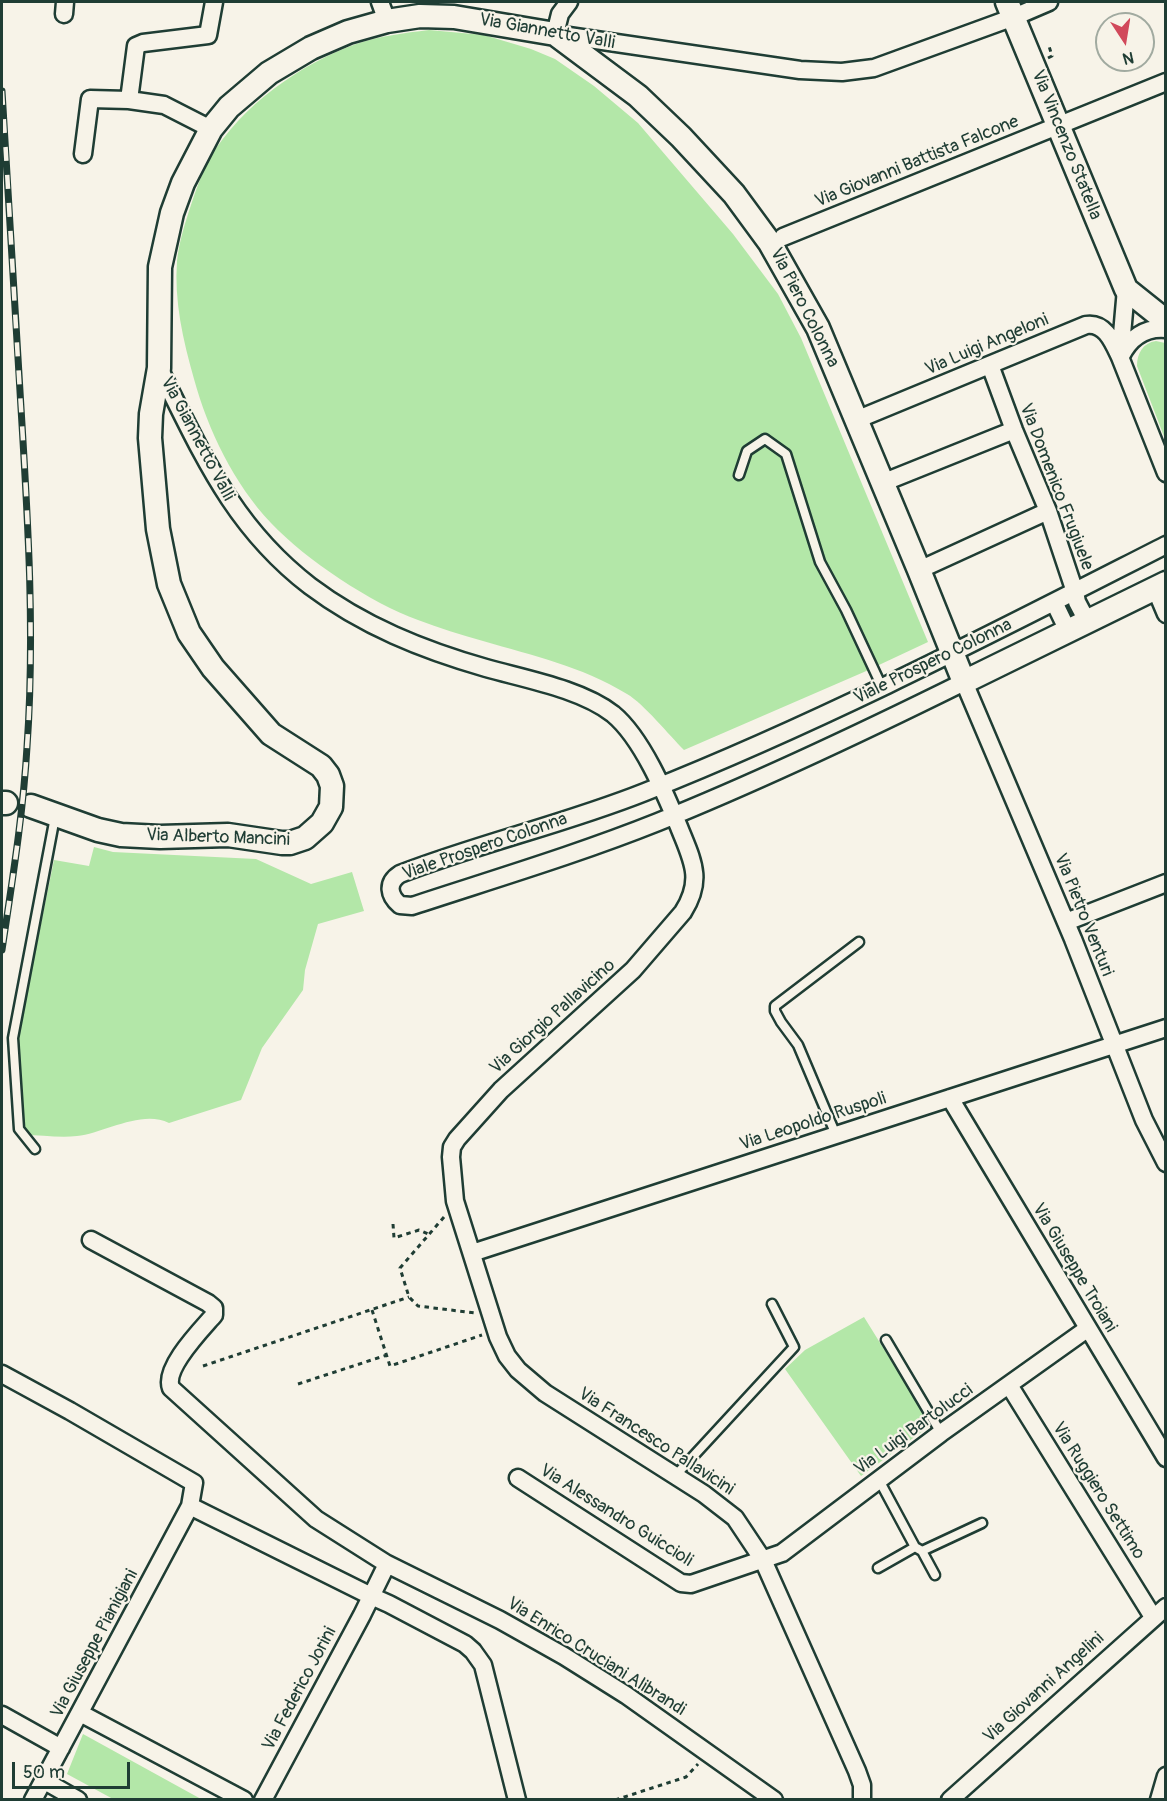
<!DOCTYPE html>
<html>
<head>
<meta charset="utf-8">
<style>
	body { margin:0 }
	#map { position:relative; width:1167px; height:1801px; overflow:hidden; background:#f7f3e8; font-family:Pangolin,sans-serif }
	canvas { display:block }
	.frame { position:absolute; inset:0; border:3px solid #1f3d34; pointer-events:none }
	.north { position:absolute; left:1095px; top:12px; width:60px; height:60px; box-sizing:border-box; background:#f7f3e8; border:2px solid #a1aaa0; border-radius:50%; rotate:168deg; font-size:16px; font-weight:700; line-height:24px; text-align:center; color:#1f3d34 }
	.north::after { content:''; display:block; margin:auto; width:21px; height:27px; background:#d1495b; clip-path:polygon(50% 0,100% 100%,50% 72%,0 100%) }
	.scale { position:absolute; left:12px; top:1762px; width:118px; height:27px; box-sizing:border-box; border:3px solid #1f3d34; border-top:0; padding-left:8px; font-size:18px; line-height:21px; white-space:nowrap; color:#1f3d34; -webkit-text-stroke:4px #f7f3e8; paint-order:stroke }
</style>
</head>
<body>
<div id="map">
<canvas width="1167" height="1801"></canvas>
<div class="frame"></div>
<div class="north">N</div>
<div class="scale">50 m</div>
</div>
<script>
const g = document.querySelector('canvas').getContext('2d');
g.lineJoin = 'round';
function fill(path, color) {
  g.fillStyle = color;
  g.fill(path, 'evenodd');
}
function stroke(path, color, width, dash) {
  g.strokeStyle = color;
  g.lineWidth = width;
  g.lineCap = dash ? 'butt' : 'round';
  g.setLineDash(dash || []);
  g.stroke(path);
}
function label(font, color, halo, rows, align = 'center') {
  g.font = font + ' Pangolin,sans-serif';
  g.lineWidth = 4.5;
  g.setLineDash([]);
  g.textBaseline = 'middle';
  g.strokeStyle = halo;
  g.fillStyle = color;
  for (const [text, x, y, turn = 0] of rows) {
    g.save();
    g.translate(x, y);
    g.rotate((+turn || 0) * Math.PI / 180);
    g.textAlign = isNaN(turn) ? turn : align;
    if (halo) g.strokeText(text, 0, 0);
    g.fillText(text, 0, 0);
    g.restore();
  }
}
fill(new Path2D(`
	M429,30L484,35L531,49L555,59L594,86L638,123L733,234L778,294L801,338L928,642L864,672L684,750C669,735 644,704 627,694C581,666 534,656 483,641C461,635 439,628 418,620C371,603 306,560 271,523C234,484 208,430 194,379C183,340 174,301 177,261C179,242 185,223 191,205C196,190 202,172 210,158C241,106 300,64 356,44C380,36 404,33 429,30Z
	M1156,341L1165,343V439L1137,366C1137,353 1143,343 1156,341Z
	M94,847L113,852L256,859L311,884L352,872L364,911L318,924L305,970L303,990L262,1048L241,1100L169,1123C142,1109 104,1133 77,1136C60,1138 41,1135 24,1135L17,1041L54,860L89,866Z
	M864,1317L931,1425L861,1476L785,1369L805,1350Z
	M83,1734L201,1799H113L67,1774Z`), '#b3e7a8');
const lane = new Path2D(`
	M739,475L747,451L765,439L786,454L820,562L846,610L882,687
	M836,1135L798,1045L781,1022L775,1011V1006L859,942
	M35,1149L19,1129L13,1038L55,817
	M886,1340L941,1433
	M675,1476L794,1347L772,1304
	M879,1480L915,1547L922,1551L982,1523
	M922,1551L935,1575
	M878,1568L915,1547`);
const street = new Path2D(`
	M380,2L387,21
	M569,2L560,14L555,34L800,70L842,72L874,68L1014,17L1049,2
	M64,14L65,2
	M129,100L164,105L211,129
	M83,154L90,99L129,100L136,46L143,43L208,35L214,2
	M783,237L1166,82
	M1126,289L1120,357L1166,473
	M1121,356C1130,338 1145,327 1166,329
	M990,365L1014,430L1048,511L1075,592L1077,602L1087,621
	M159,368C202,453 232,526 310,586C363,626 423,650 486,668C525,679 581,689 613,714C642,738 665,793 679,827C692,860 704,879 683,912L633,970L501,1090L457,1139L452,1147L451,1157L455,1201L498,1337L507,1356L518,1370L545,1393L704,1494L735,1518L763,1560L857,1771L862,1785V1800
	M856,420L1086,325C1105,322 1113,342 1120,357
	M882,483L1014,430
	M1166,545C995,632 824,721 645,792C565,824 480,843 400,874C386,883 389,896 400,905L412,906C494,879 578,854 658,822C762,780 863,732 964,682L1073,939L1144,1120L1166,1163
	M919,570L1048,511
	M1155,588L1166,614
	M1054,602L1068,631
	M1066,922L1166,883
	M950,1098L1166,1458
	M91,1240L208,1303L214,1308V1315C202,1329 163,1368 171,1388L316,1519L387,1564L500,1620L564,1656L626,1695L774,1800
	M472,1253L1166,1028
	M2,1374L70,1411L194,1483L190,1506L33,1800
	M1009,1385L1153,1617
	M518,1478L681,1583L691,1584L782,1553L941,1433L1087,1329
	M190,1506L371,1596L389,1604L465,1644L473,1651L483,1665L517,1800
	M80,1713L244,1800
	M2,1715L61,1748
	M43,1780L78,1800
	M263,1800L362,1615L387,1564
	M950,1800L1166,1607
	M1159,1800L1166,1776`);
const secondary = new Path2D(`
	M1007,2L1126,289L1166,321
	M2,803H6
	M31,806L98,830L121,835L160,837L228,835L282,843H290L305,838L322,823L331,807L332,786L328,775L321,766L271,734L213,668L189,633L169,584L158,529L150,438L151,414L159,368L160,267L172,213L183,183L211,129L229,107L269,73L311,48L348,32L387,21L420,16L454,17L555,34L638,96L681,137L734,194L770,243L818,328L919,570L964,682L1166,583`);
stroke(lane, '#1f3d34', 13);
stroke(street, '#1f3d34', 21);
stroke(secondary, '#1f3d34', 27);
stroke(new Path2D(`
	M1048,58L1052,56L1049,46
	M444,1217L400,1268L409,1297L418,1306L475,1313
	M393,1224L394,1238L419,1230L428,1234
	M372,1310L390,1366L482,1335
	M203,1366L409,1297
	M298,1384L387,1355
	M615,1800L686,1777L698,1764`), '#1f3d34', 3, [4.5, 4.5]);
stroke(lane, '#f7f3e8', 8);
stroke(street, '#f7f3e8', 16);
stroke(secondary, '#f7f3e8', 22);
const rail = new Path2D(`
	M2,91C9,197 14,302 21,408C28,521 35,634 27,747C23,815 12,882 2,950`);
stroke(rail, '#1f3d34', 7);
stroke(rail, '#f7f3e8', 4.5, [14]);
label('18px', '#1f3d34', '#f7f3e8', [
	["Via Giannetto Valli",547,32,10],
	["Via Vincenzo Statella",1066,145,68],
	["Via Giovanni Battista Falcone",917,162,-22],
	["Via Piero Colonna",804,308,63],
	["Via Luigi Angeloni",987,345,-23],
	["Via Giannetto Valli",197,439,62],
	["Via Domenico Frugiuele",1056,487,69],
	["Viale Prospero Colonna",933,662,-26],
	["Via Alberto Mancini",218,838,2],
	["Viale Prospero Colonna",485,847,-19],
	["Via Pietro Venturi",1083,915,68],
	["Via Giorgio Pallavicino",553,1017,-42],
	["Via Leopoldo Ruspoli",813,1122,-18],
	["Via Giuseppe Troiani",1074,1268,59],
	["Via Luigi Bartolucci",914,1430,-36],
	["Via Francesco Pallavicini",656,1442,33],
	["Via Ruggiero Settimo",1098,1491,58],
	["Via Alessandro Guiccioli",616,1516,32],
	["Via Giuseppe Pianigiani",95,1644,-62],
	["Via Enrico Cruciani Alibrandi",596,1657,32],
	["Via Giovanni Angelini",1044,1688,-42],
	["Via Federico Jorini",300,1689,-62]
]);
</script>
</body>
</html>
